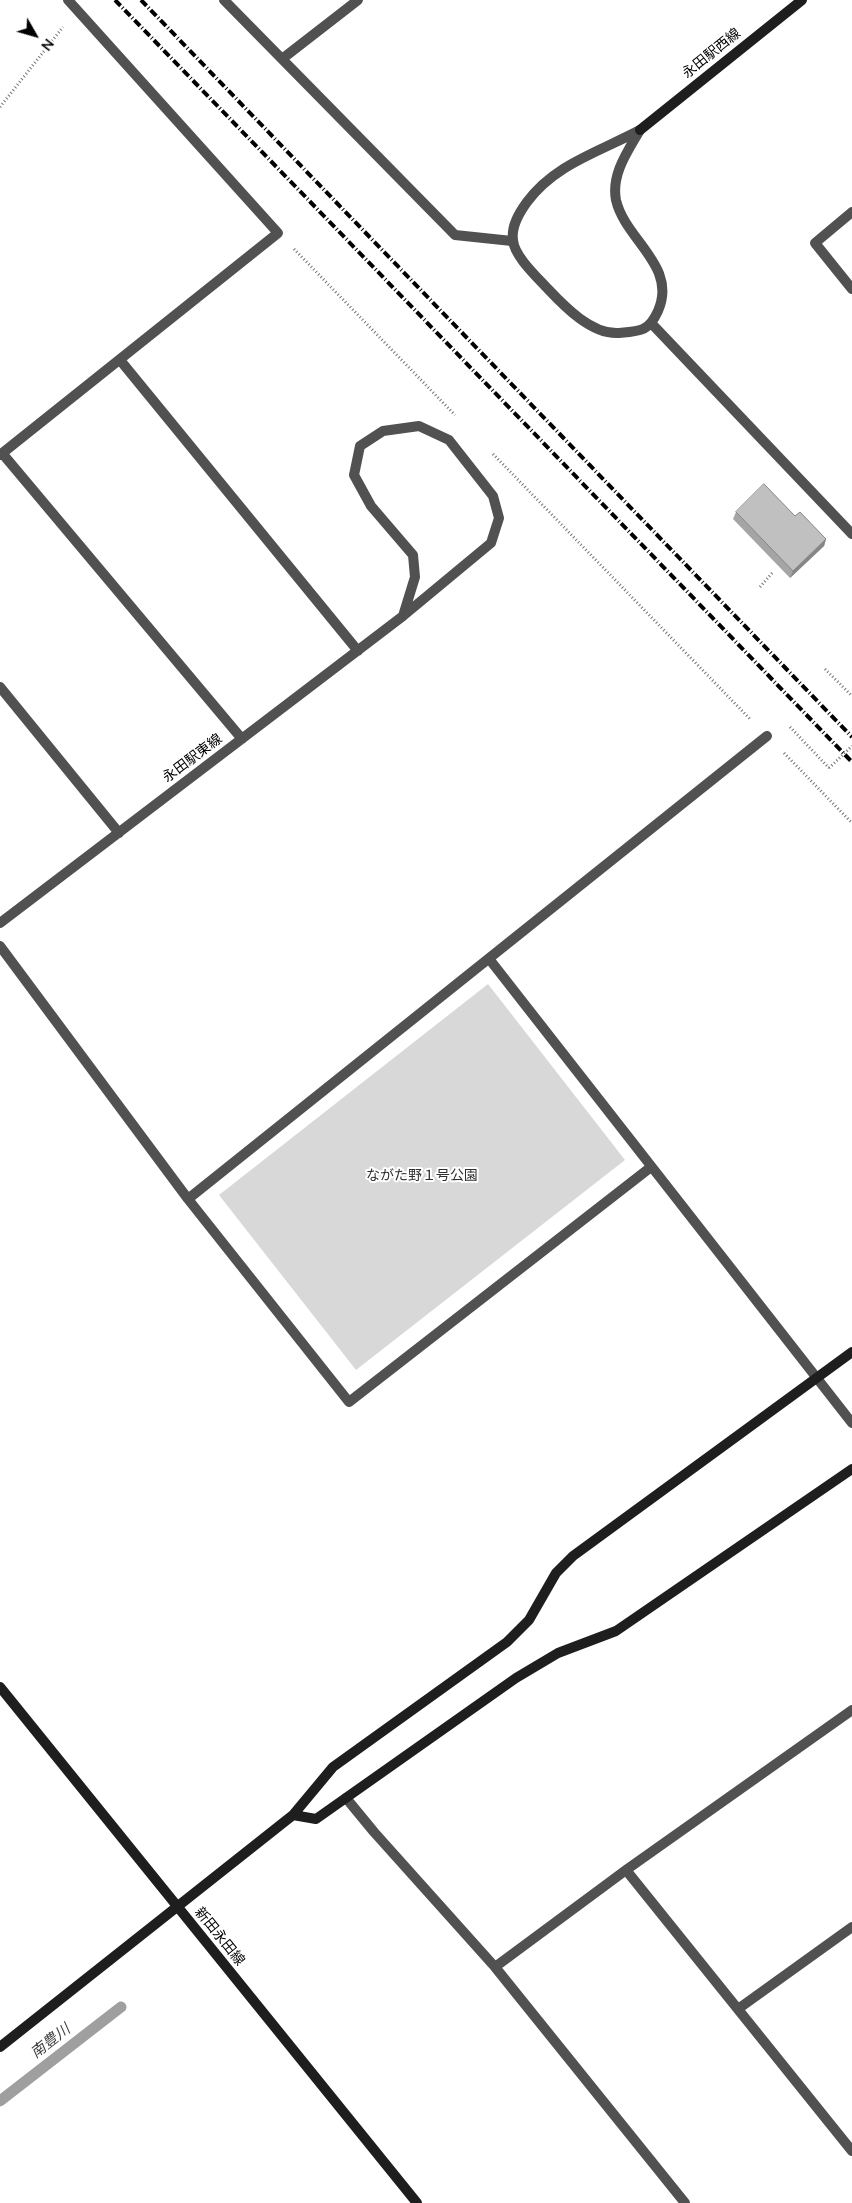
<!DOCTYPE html>
<html>
<head>
<meta charset="utf-8">
<style>
	body { margin:0 }
	#map { position:relative; width:852px; height:2203px; overflow:hidden; background:#fff; font-family:"Nunito Sans",sans-serif }
	canvas { display:block }
	.north { position:absolute; left:10px; top:10px; width:50px; height:50px; -webkit-text-stroke:4px #fff; paint-order:stroke; rotate:128deg; font-size:14px; font-weight:700; line-height:20px; text-align:center; color:#000 }
	.north::after { content:''; display:block; margin:auto; width:18px; height:22px; background:#000; clip-path:polygon(50% 0,100% 100%,50% 72%,0 100%) }
</style>
</head>
<body>
<div id="map">
<canvas width="852" height="2203"></canvas>
<div class="north">N</div>
</div>
<script>
const g = document.querySelector('canvas').getContext('2d');
g.lineJoin = 'round';
function fill(path, color) {
  g.fillStyle = color;
  g.fill(path, 'evenodd');
}
function stroke(path, color, width, dash) {
  g.strokeStyle = color;
  g.lineWidth = width;
  g.lineCap = dash ? 'butt' : 'round';
  g.setLineDash(dash || []);
  g.stroke(path);
}
function label(font, color, halo, rows, align = 'center') {
  g.font = font + ' "Nunito Sans","Noto Sans JP",sans-serif';
  g.lineWidth = 4;
  g.setLineDash([]);
  g.textBaseline = 'middle';
  g.strokeStyle = halo;
  g.fillStyle = color;
  for (const [text, x, y, turn = 0] of rows) {
    g.save();
    g.translate(x, y);
    g.rotate((+turn || 0) * Math.PI / 180);
    g.textAlign = isNaN(turn) ? turn : align;
    if (halo) g.strokeText(text, 0, 0);
    g.fillText(text, 0, 0);
    g.restore();
  }
}
fill(new Path2D(`
	M488,984L625,1160L356,1370L219,1195Z`), '#d8d8d8');
stroke(new Path2D(`
	M0,2101L121,2007`), '#9f9f9f', 11);
stroke(new Path2D(`
	M0,107L63,27
	M294,249L455,415
	M493,454L751,720
	M760,587L773,572
	M825,669L852,696
	M790,727L829,768
	M784,753L852,823`), '#737373', 3, [1, 2.5]);
stroke(new Path2D(`
	M224,0L455,235L512,241
	M282,59L358,0
	M640,130C628,151 611,174 616,200C625,240 678,266 658,311C649,331 641,331 619,333C592,335 565,307 548,289C537,277 514,256 513,240C511,226 519,213 527,202C555,164 599,152 640,130Z
	M852,212L815,243L852,289
	M652,324L852,534
	M120,360L358,651
	M2,453L242,739
	M0,455L278,233L68,0
	M0,687L119,833
	M0,923L403,616L491,543L499,518L493,496L449,440L419,426L383,431L360,446L354,475L371,506L413,555L415,577L403,616
	M0,946L188,1199L349,1402L651,1167
	M490,960L852,1423
	M188,1199L767,736
	M346,1798L374,1832L495,1967L685,2203
	M626,1870L852,2151
	M495,1967L626,1870L852,1710
	M738,2009L852,1927`), '#515151', 10);
stroke(new Path2D(`
	M640,130L802,0
	M0,1687L417,2203
	M293,1815L316,1819L516,1678L558,1653L616,1631L852,1469
	M0,2047L293,1815L333,1767L507,1642L529,1620L556,1573L573,1556L852,1352`), '#1e1e1e', 10);
stroke(new Path2D(`
	M115,0L852,762
	M141,0L852,737`), '#000', 4, [8, 2.5, 1, 2.5]);
stroke(new Path2D(`
	M829,768L852,746`), '#737373', 3, [1, 2.5]);
fill(new Path2D(`
	M736,512L795,516L826,539L824,546L790,578L733,519Z`), '#a5a5a5');
fill(new Path2D(`
	M826,539L824,546L790,578L793,571Z`), '#868686');
const building = new Path2D(`
	M764,484L795,516L800,512L826,539L793,571L736,512Z`);
fill(building, '#c0c0c0');
stroke(building, '#868686', 1);
label('14px', '#000', '#fff', [
	["永田駅西線",712,54,-39],
	["永田駅東線",193,759,-37],
	["新田永田線",219,1937,51]
]);
label('14px', '#2f2f2f', '#fff', [
	["ながた野１号公園",422,1177]
]);
label('italic 15px', '#404040', '#fff', [
	["南豊川",51,2042,-38]
]);
</script>
</body>
</html>
